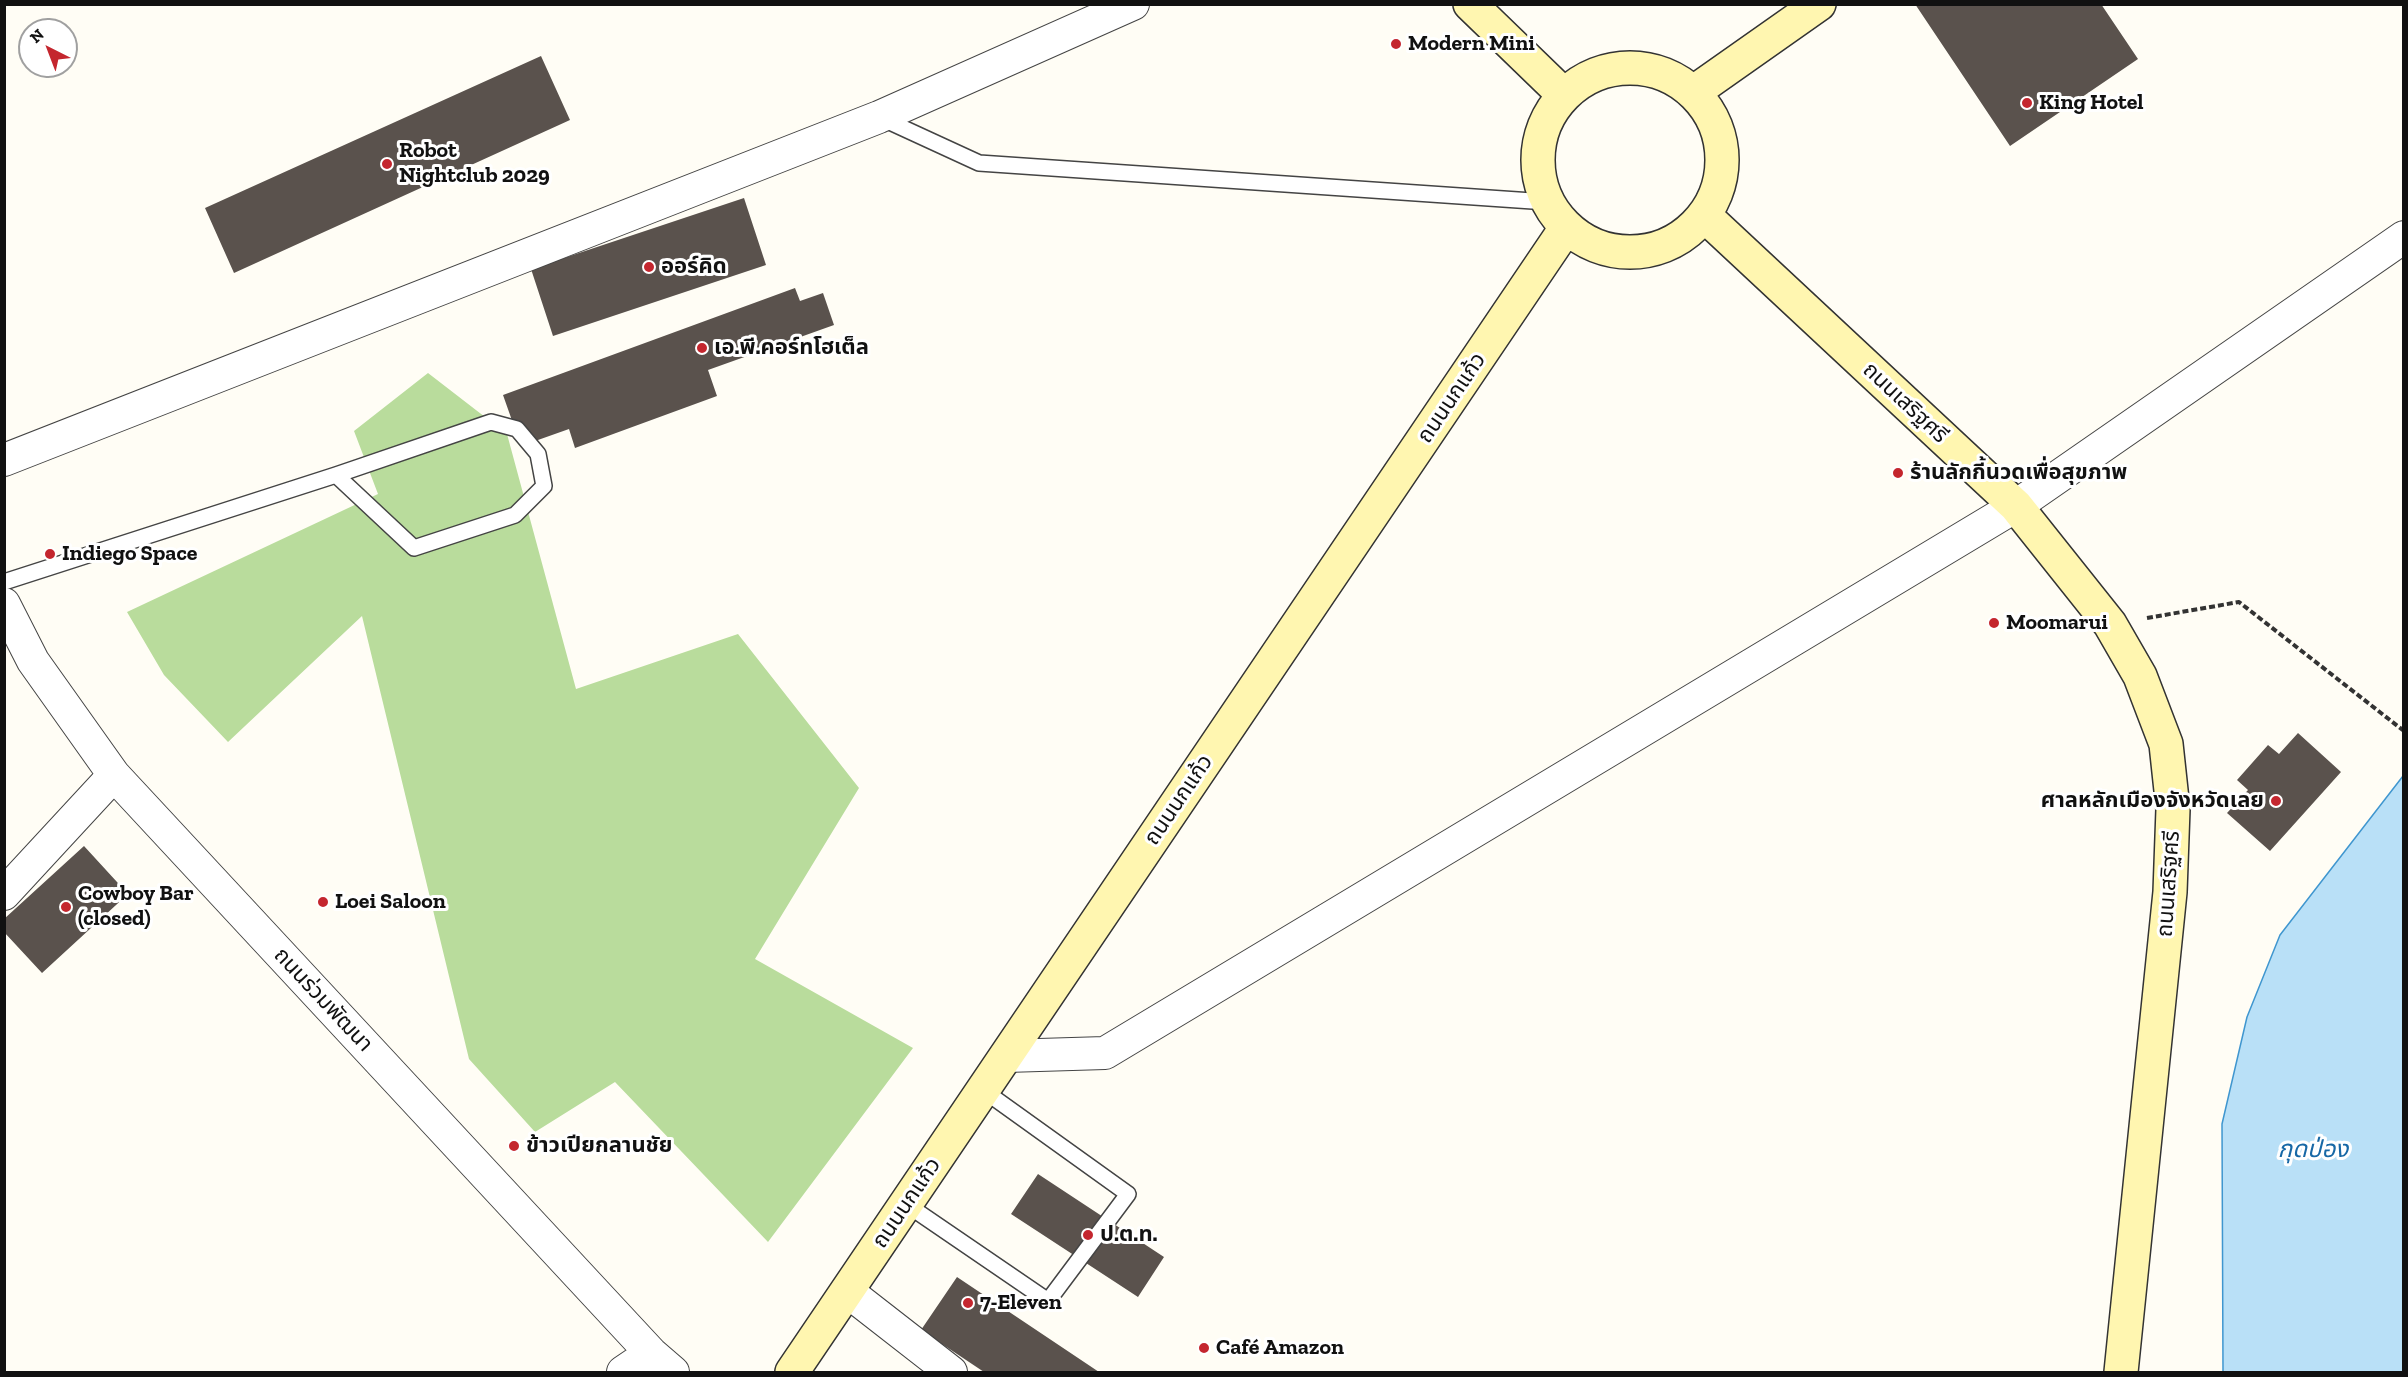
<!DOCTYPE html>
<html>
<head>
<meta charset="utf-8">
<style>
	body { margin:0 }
	#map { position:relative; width:2408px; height:1377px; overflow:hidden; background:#fffdf5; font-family:"Zilla Slab",serif }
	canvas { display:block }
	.frame { position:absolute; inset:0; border:6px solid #111; pointer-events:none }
	.north { position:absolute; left:18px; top:18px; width:60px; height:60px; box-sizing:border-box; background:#fff; border:2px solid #a0a0a0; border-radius:50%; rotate:318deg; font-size:16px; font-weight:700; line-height:24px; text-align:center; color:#111 }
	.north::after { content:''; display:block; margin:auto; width:21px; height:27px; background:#c4262e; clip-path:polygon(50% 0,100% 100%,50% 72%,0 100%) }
</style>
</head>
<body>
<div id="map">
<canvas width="2408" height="1377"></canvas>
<div class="frame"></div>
<div class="north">N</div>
</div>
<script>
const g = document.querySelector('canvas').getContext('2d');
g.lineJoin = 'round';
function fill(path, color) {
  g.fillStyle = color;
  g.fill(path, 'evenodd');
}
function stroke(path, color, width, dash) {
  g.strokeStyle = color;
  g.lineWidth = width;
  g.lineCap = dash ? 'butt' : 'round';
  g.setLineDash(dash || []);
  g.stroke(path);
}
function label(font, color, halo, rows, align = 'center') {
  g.font = font + ' "Zilla Slab","Noto Sans Thai",serif';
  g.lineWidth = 6;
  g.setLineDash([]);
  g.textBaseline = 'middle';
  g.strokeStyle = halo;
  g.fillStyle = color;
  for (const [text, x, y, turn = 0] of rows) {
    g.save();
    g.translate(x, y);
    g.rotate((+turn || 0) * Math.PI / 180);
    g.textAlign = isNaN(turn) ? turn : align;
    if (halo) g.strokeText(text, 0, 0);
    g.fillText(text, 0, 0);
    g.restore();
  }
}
fill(new Path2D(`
	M428,373L507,434L576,689L738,634L859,788L755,959L913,1048L768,1242L615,1082L535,1132L469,1059L362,616L228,742L164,675L127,612L378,494L354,431Z`), '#b9dc9c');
const water = new Path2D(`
	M2403,776V1372H2223L2222,1124L2247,1017L2280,935Z`);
fill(water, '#b9e0f7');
stroke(water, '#3f96cf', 1.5);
fill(new Path2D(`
	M1915,4H2101L2138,59L2010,146Z
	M541,56L570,120L234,273L205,208Z
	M744,198L766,265L553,336L531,269Z
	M795,288L800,301L823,293L834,325L708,370L717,396L575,448L569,429L521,446L503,395Z
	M2298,733L2341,772L2270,851L2227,813L2248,790L2237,780L2268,745L2279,754Z
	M84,846L128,894L42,973L4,932V919Z
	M1038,1174L1164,1257L1138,1297L1011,1214Z
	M957,1277L1099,1372H984L921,1330Z`), '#5a524d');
const lane = new Path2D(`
	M879,117L979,163L1547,202
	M4,582L336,475L491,422L517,429L538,454L544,486L515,515L414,548L336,475
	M906,1204L1048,1301L1128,1194L983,1090`);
const street = new Path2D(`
	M4,460L879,117L1133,4
	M4,604L33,661L114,775L651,1353L673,1372
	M4,894L114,775
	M1006,1056L1105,1053L2016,506L2404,237
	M847,1291L951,1372
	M623,1372L651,1353`);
const secondary = new Path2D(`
	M1470,4L1564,95
	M1538 160a92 92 0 1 1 184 0a92 92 0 1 1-184 0Z
	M1694,92L1819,4
	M1704,215L2016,506L2110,624L2140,676L2166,744L2173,809L2170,892L2121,1372
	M792,1372L1566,228`);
stroke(lane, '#444', 18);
stroke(street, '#444', 34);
stroke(secondary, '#333', 36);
stroke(new Path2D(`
	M2147,618L2239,602L2404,731`), '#333', 4, [6, 3]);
stroke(lane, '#fff', 15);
stroke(street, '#fff', 32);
stroke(secondary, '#fff6b0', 33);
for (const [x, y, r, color] of [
	[1396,44,6,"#c4262e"],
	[2027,103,6,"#c4262e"],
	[387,164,6,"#c4262e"],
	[649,267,6,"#c4262e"],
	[702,348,6,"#c4262e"],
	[1898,473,6,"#c4262e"],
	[50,554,6,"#c4262e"],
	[1994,623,6,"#c4262e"],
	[2276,801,6,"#c4262e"],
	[323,902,6,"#c4262e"],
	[66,907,6,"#c4262e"],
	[514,1146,6,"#c4262e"],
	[1088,1235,6,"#c4262e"],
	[968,1303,6,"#c4262e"],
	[1204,1348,6,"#c4262e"]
]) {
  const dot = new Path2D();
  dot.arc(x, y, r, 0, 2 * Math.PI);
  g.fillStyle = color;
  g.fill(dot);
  stroke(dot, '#fff', 2);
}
label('bold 22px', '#111', '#fff', [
	["Modern Mini",1408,44],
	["King Hotel",2039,103],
	["Robot",399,151],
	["Nightclub 2029",399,176],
	["ออร์คิด",661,267],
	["เอ.พี.คอร์ทโฮเต็ล",714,348],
	["ร้านลักกี้นวดเพื่อสุขภาพ",1910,473],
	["Indiego Space",62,554],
	["Moomarui",2006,623],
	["ศาลหลักเมืองจังหวัดเลย",2264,801,"right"],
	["Cowboy Bar",78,894],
	["(closed)",78,919],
	["Loei Saloon",335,902],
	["ข้าวเปียกลานชัย",526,1146],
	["ป.ต.ท.",1100,1235],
	["7-Eleven",980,1303],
	["Café Amazon",1216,1348]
], 'left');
label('22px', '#111', '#fff', [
	["ถนนนกแก้ว",1452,398,-56],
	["ถนนเสริฐศรี",1905,403,43],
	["ถนนนกแก้ว",1179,800,-56],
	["ถนนเสริฐศรี",2169,884,-86],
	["ถนนร่วมพัฒนา",323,1000,47],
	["ถนนนกแก้ว",907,1203,-56]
]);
label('italic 24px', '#1768a6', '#fff', [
	["กุดป่อง",2313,1150]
]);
</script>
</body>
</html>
